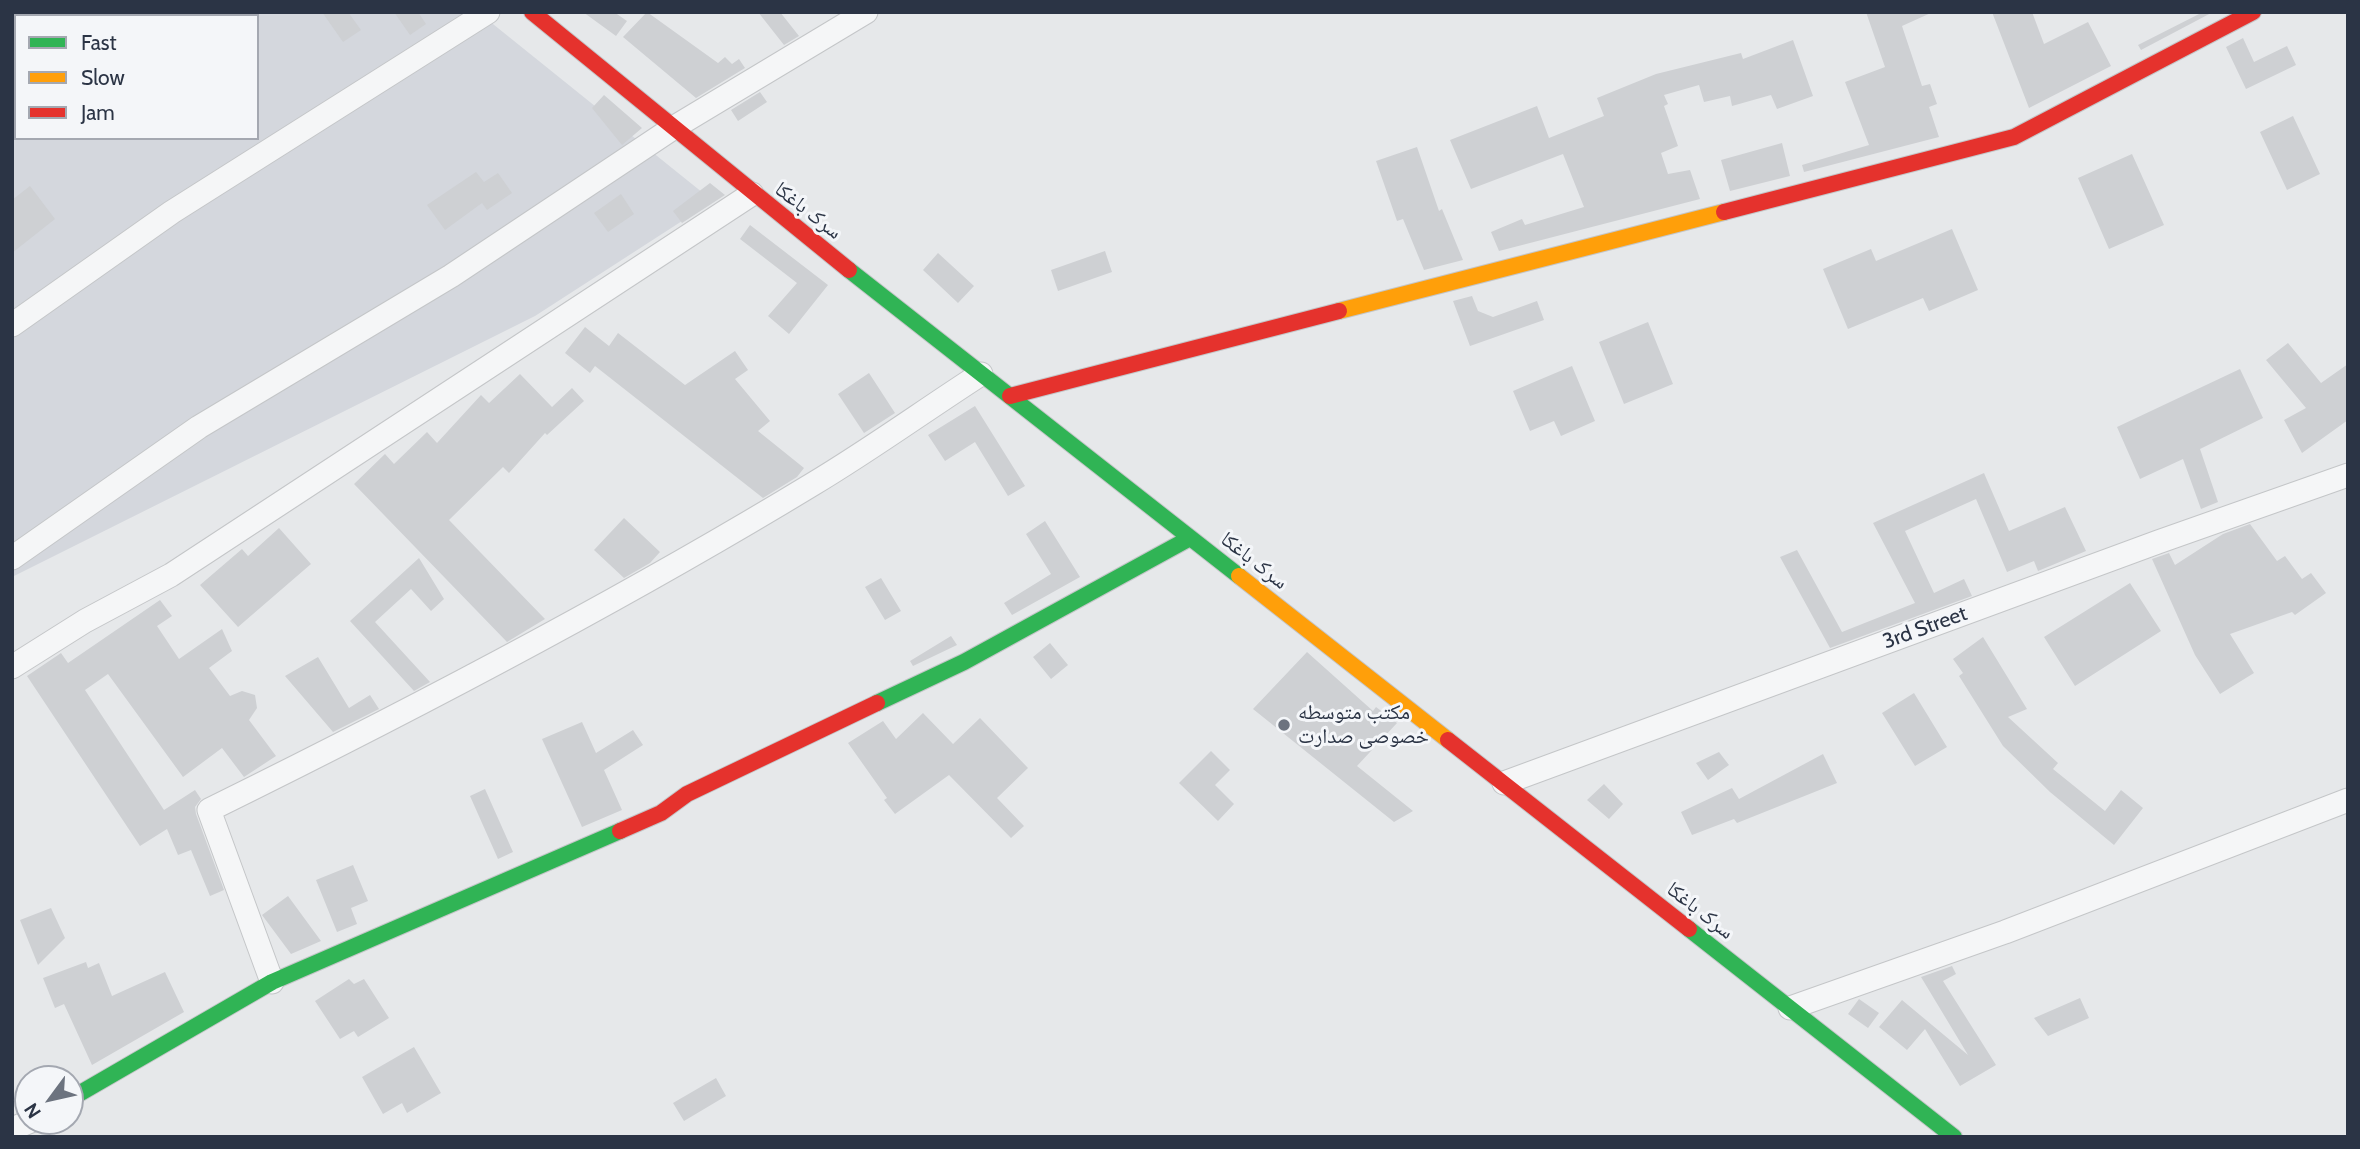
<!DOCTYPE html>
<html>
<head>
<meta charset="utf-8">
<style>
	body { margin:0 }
	#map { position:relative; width:2360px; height:1149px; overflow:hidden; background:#e6e8ea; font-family:Cabin,sans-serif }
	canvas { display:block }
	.frame { position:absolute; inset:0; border:14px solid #2b3445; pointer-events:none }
	.legend { position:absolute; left:14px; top:14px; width:245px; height:126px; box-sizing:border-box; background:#f4f6f9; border:2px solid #a4a8b1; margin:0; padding:9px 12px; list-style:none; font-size:21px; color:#2b3445 }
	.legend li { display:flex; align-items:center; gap:14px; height:35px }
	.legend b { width:35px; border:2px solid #a4a8b1 }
	.north { position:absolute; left:14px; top:1065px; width:70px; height:70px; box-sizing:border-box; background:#f4f6f9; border:2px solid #a4a8b1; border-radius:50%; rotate:237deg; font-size:19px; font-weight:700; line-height:28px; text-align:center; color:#2b3445 }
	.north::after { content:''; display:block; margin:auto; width:24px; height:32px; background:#6c737f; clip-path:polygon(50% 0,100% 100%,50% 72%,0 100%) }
</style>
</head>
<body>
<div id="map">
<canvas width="2360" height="1149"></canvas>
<div class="frame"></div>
<ul class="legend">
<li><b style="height:9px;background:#30b455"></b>Fast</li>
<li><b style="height:9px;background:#ff9f0a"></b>Slow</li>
<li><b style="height:9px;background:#e5322d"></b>Jam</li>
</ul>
<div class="north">N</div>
</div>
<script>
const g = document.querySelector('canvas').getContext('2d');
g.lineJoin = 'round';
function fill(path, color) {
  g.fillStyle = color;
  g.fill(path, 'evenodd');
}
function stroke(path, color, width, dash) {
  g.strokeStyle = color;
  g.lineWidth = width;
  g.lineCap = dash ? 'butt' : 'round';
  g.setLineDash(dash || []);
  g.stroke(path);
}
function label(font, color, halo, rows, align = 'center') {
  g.font = font + ' Cabin,"Noto Naskh Arabic",sans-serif';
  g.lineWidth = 6;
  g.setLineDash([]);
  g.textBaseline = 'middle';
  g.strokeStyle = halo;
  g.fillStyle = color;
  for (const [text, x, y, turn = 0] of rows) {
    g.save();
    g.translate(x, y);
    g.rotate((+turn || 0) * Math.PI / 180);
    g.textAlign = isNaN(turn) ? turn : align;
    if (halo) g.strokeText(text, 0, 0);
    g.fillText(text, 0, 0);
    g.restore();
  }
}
fill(new Path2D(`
	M12,12H478L713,201L535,316L12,577ZM16,16H257V138H16Z`), '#d4d7dd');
fill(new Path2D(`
	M322,12H348L361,30L343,42Z
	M394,12H418L426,24L410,35Z
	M583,12H614L627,21L616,36Z
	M647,12L718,63L725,57L732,64L739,59L745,68L696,98L623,37Z
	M758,12H780L799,36L784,45Z
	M1866,12H1933L1902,26L1922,86L1930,84L1937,104L1929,107L1939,137L1804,172L1802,165L1869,145L1845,82L1885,67Z
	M1992,12H2032L2044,44L2088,22L2111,66L2029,108Z
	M2203,12H2213L2141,50L2138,45Z
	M2243,38L2254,62L2287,46L2296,65L2246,89L2226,47Z
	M1793,40L1813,96L1777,109L1771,95L1732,106L1730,96L1704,102L1699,85L1664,95L1668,104L1664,106L1678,146L1661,153L1668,174L1690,170L1700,199L1499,251L1491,232L1522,219L1525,225L1584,207L1563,154L1471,189L1450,140L1537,106L1549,138L1604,116L1597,98L1656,74L1741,53L1743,59Z
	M760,92L767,102L738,121L731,110Z
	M604,95L642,128L622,145L592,108Z
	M2293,116L2320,174L2287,190L2260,132Z
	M1782,143L1790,176L1730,191L1721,160Z
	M1417,147L1439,211L1442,209L1463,260L1424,270L1403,219L1397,221L1376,161Z
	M2132,154L2164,225L2109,249L2078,178Z
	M476,172L484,182L498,173L512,193L487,210L482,203L445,230L427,205Z
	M710,183L725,195L682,223L673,211Z
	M30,186L55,219L12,253V200Z
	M621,194L634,214L608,232L594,213Z
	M750,225L828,285L789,334L768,316L797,283L740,239Z
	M1952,229L1978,290L1929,311L1923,298L1848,329L1823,269L1871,249L1876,261Z
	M1105,251L1112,272L1058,291L1051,270Z
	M938,253L974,286L958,303L923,270Z
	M1472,296L1478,311L1493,317L1537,301L1544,320L1470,346L1453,301Z
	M1648,322L1673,384L1624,404L1599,342Z
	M585,327L609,346L618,333L685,385L735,351L748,370L735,379L770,421L758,431L804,468L797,477L763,498L595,366L590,373L565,353Z
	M2288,343L2321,383L2348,364V420L2302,453L2284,420L2306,408L2266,360Z
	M1572,366L1595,421L1561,436L1554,421L1530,431L1513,391Z
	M2240,369L2263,418L2200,449L2218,502L2201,509L2183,459L2140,479L2117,427Z
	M869,373L895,413L864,433L838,394Z
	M520,374L552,407L572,388L584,401L547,435L545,433L509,473L503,467L449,520L545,619L507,642L354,484L385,454L394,464L427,432L437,443L481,395L489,403Z
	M975,406L1025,486L1008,496L975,442L945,461L928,435Z
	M1984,473L2009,531L2065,507L2086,551L2038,571L2034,561L2007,572L1976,499L1905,531L1934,593L1964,579L1972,596L1830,648L1780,557L1797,550L1842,632L1915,603L1873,523Z
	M624,518L660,552L650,563L624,578L594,550Z
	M1045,521L1080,577L1012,615L1004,603L1051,574L1026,534Z
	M2250,524L2277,561L2285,556L2302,579L2311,573L2326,593L2295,615L2292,612L2230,634L2254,673L2220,694L2195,655L2152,559L2169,553L2175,565L2223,534Z
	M279,528L311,564L238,627L200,585L242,549L248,556Z
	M419,558L444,599L431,611L411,589L375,622L430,682L414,691L350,621Z
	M881,578L901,611L885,620L865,587Z
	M2130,583L2161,631L2075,686L2044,637Z
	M160,600L172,616L157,626L179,659L222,629L232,651L209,668L230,696L242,691L255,695L257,708L249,720L276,756L244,777L222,748L183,777L108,674L85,690L164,810L195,790L201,799L195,807L196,814L224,890L210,896L191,850L178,855L167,829L140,846L27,676L61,653L68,663Z
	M951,636L957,645L913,666L910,661Z
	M1983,637L2027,709L2008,717L2058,763L2053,769L2105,811L2121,790L2143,808L2114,845L2050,792L2003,746L1959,676L1963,673L1953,659Z
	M1050,643L1068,665L1051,679L1033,657Z
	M1307,652L1373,711L1376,707L1397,723L1357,766L1413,811L1394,822L1253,709Z
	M318,657L349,708L370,695L379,709L333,732L285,676Z
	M1914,693L1947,747L1915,766L1882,713Z
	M923,713L953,744L980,718L1028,768L997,798L1024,826L1011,838L949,775L895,814L884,800L887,798L848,743L883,721L896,739Z
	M582,722L596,753L633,730L643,745L604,770L622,810L582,827L542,739Z
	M1211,751L1230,770L1215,785L1234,804L1218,821L1179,783Z
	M1719,752L1729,765L1708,780L1696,763Z
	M1823,754L1837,783L1737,823L1734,819L1692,835L1681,812L1732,788L1739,799Z
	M1604,784L1623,804L1609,819L1587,800Z
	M485,789L513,852L498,859L470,796Z
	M353,865L368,901L351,908L357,924L337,932L316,880Z
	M288,896L321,941L291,954L262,915Z
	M51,908L65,938L38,965L20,920Z
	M86,962L88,968L99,963L112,996L165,972L184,1012L92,1065L64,1004L55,1008L43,978Z
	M1952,966L1956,974L1943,981L1996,1065L1960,1086L1925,1029L1907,1050L1879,1027L1902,1000L1968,1055L1921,977Z
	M349,979L354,984L364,979L389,1018L358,1037L354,1031L340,1039L315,1001Z
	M2080,998L2089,1018L2048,1036L2034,1018Z
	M1859,999L1879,1013L1868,1028L1848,1014Z
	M414,1047L441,1093L407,1113L402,1103L383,1114L362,1077Z
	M716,1078L726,1096L684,1121L673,1103Z`), '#ced0d3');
const street = new Path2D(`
	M44,16L49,12
	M12,39L16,36
	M12,325L172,212L488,12
	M12,558L199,427L451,276L673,128L866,12
	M12,667L85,621L171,575L752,194
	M1504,783L2158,542L2348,475
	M272,982L209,810C414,709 617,603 813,484C870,450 925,410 981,374
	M1790,1008L2005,932L2348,800
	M12,1129L31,1121`);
const fast = new Path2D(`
	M849,270L1239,576
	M877,703L964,662L1190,538
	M1689,929L1954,1137
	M70,1099L272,982L620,831`);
const slow = new Path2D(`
	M1339,311L1724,212
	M1239,576L1448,740`);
const jam = new Path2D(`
	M532,12L849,270
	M1724,212L2014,137L2253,12
	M1010,396L1339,311
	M1448,740L1689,929
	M620,831L661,813L687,794L877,703`);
stroke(street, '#c4c6c8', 25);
stroke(fast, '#c4c6c8', 18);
stroke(slow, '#c4c6c8', 18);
stroke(jam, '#c4c6c8', 18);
stroke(street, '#f5f6f7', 23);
stroke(fast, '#30b455', 16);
stroke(slow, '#ff9f0a', 16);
stroke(jam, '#e5322d', 16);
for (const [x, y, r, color] of [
	[1284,725,7,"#6c737f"]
]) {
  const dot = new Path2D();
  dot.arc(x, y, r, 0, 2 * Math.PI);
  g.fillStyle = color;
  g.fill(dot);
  stroke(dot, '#f4f6f9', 2.5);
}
label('21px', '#2b3445', '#f4f6f9', [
	["سرک باغکا",808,211,38],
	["سرک باغکا",1254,561,38],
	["3rd Street",1925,628,-20],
	["سرک باغکا",1700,911,38]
]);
label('21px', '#2b3445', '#f4f6f9', [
	["مکتب متوسطه",1298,713],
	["خصوصی صدارت",1298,737]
], 'left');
</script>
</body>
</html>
